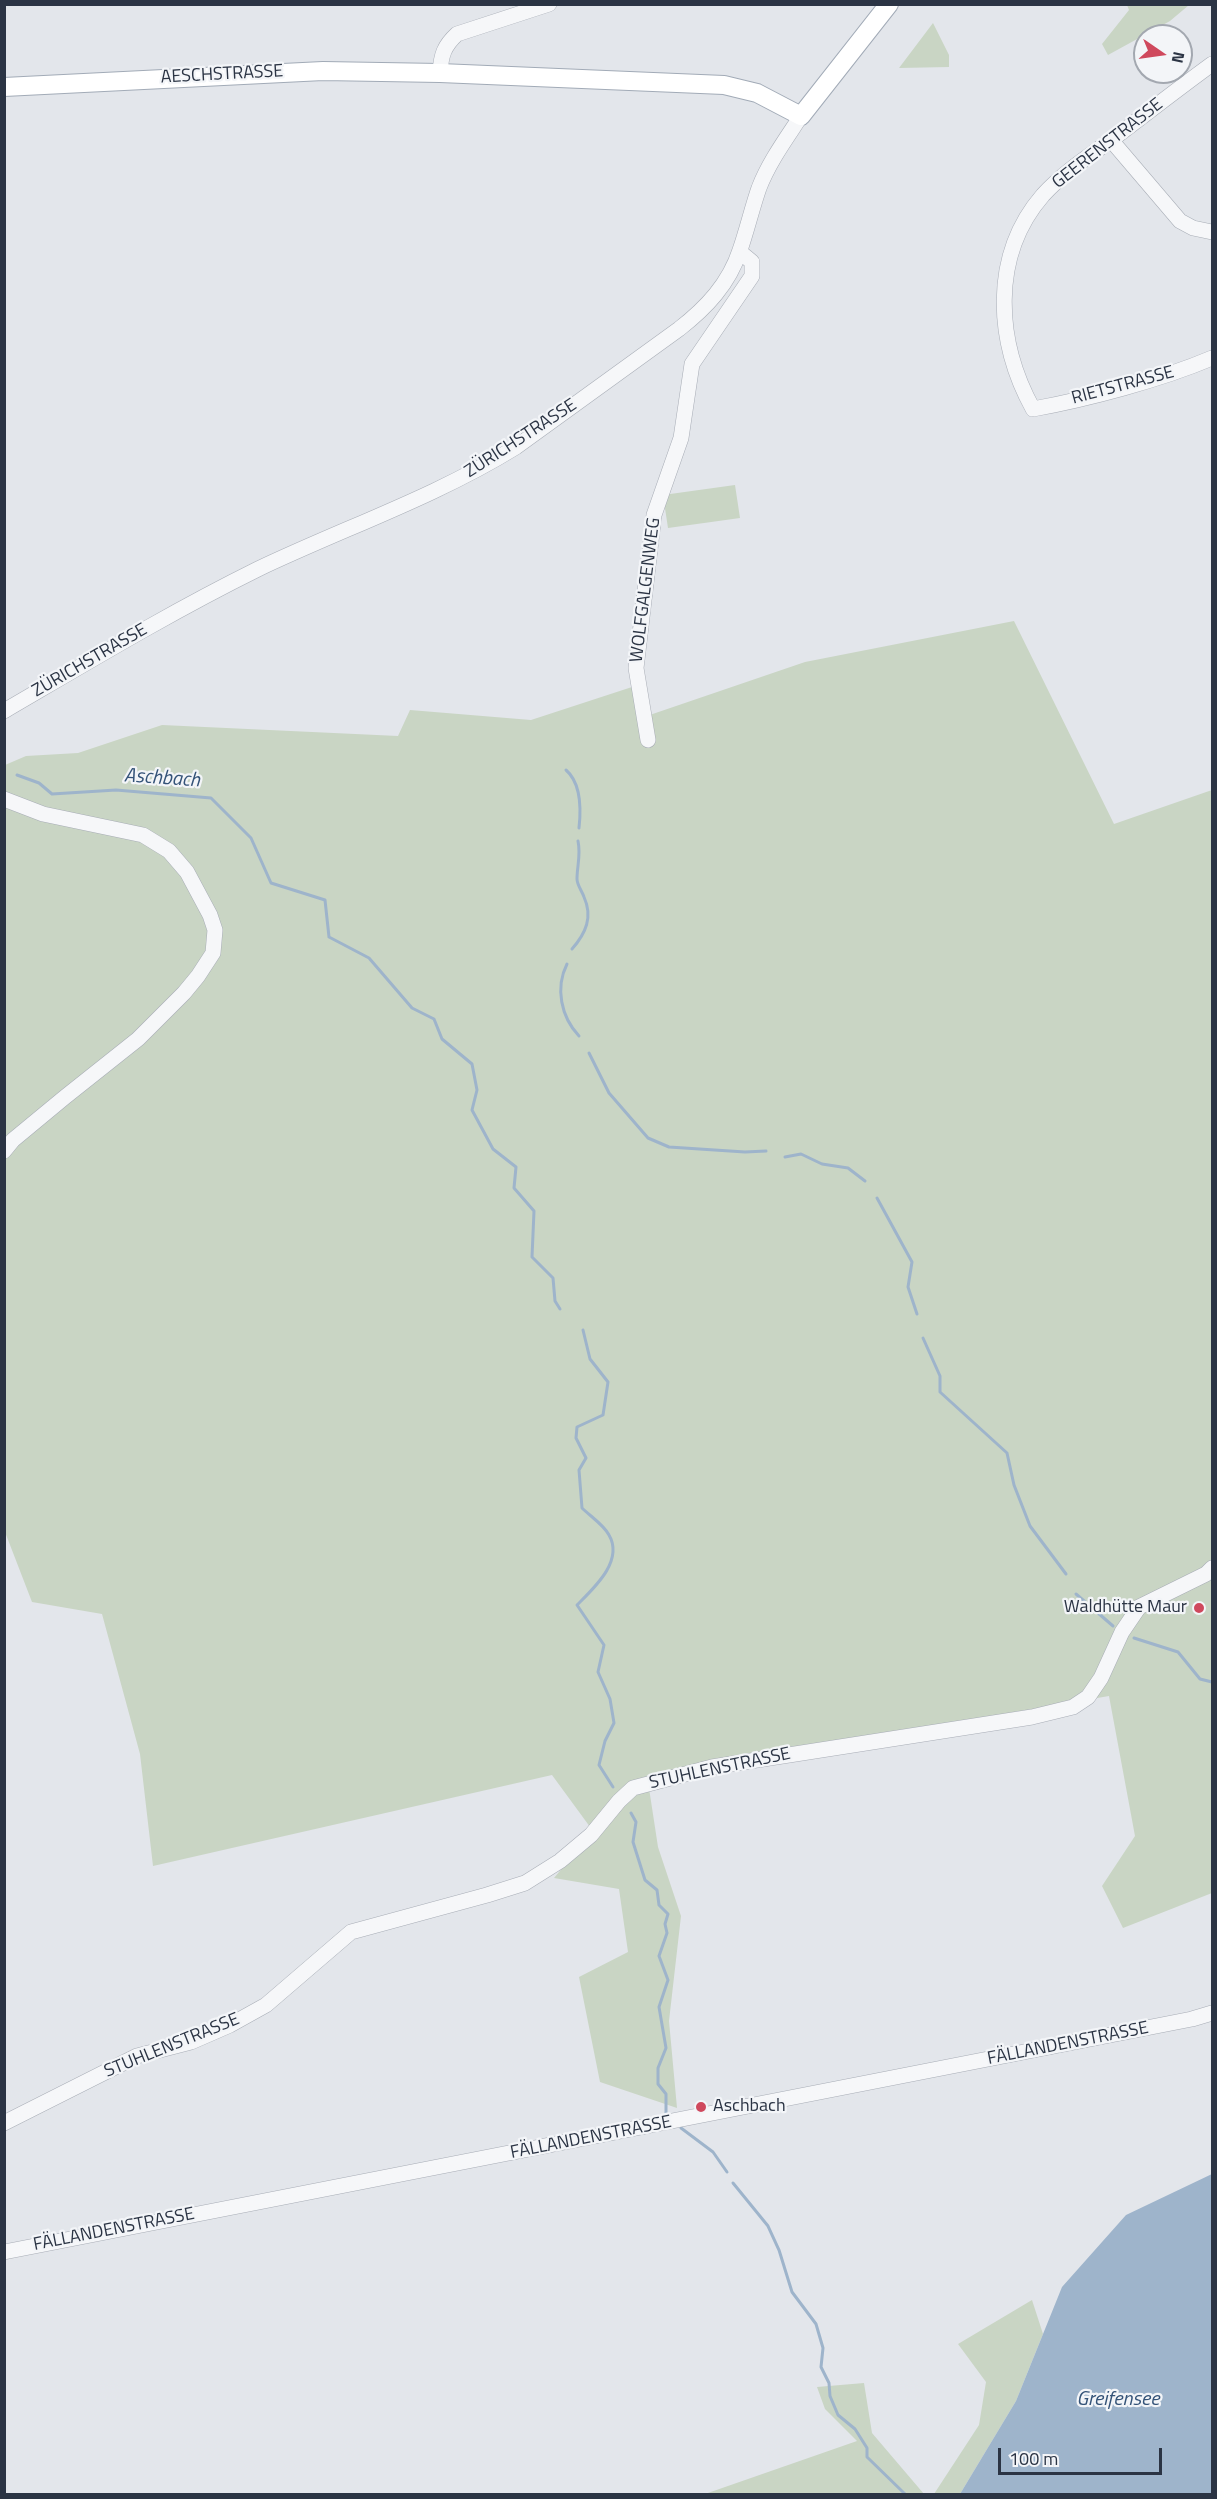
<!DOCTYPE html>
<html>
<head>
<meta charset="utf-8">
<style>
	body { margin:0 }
	#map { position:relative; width:1217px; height:2499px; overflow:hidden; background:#e3e6eb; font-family:"Titillium Web",sans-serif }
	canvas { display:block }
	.frame { position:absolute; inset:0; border:6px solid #2b3444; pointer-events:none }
	.north { position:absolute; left:1133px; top:24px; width:60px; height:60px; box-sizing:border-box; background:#f3f5f8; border:2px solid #a3a8b0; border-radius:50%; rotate:103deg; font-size:16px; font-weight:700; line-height:24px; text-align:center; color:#2b3444 }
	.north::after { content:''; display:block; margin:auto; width:21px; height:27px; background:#cf495d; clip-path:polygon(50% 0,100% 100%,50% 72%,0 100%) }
	.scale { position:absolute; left:998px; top:2448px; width:164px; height:27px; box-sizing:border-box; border:3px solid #2b3444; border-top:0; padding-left:8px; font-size:18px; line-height:21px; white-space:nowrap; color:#2b3444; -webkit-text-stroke:4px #f3f5f8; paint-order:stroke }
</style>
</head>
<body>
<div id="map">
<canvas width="1217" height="2499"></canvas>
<div class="frame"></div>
<div class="north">N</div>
<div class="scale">100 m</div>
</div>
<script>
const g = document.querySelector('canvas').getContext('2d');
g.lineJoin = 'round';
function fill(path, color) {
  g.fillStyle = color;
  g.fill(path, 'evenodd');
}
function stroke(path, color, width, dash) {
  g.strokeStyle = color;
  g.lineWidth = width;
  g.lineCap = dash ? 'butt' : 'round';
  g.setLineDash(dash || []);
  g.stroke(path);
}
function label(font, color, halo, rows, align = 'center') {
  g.font = font + ' "Titillium Web",sans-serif';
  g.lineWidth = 4.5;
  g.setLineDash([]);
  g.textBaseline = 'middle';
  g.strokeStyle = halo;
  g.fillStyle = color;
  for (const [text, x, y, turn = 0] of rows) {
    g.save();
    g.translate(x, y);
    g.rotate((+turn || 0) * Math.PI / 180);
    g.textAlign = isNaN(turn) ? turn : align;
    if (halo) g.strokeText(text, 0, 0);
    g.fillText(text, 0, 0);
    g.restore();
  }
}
fill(new Path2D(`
	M1127,5H1189L1170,21L1108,55L1102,44L1129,10Z
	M933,23L949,55V67L899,68Z
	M735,485L740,518L668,528L663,495Z
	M1014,621L1114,824L1212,790V1893L1123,1928L1102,1886L1135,1836L1109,1696L647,1775L658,1847L681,1916L669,2021L677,2108L600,2082L579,1977L628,1952L619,1889L554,1878L593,1831L552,1775L153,1866L140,1754L102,1614L32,1602L5,1532V765L26,756L78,753L162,725L398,736L410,710L531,720L632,687L638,719L805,662Z
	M1032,2300L1043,2334L1016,2401L960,2494H934L979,2425L986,2382L958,2344Z
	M864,2383L872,2433L924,2494H705L857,2441L825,2409L817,2387Z`), '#c9d5c4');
fill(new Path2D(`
	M1212,2174V2494H960L1016,2401L1062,2287L1126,2215Z`), '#9eb4cb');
stroke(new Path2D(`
	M566,770C581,783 581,810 579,828
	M17,775L39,783L52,794L116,790L211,798L251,838L271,883L325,900L329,937L369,958L412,1008L434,1019L442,1039L472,1064L477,1090L472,1110L493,1149L516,1167L514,1188L534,1211L532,1257L553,1278L555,1301L560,1309
	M572,949C586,933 593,917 584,897C582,891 577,885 577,879C577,866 581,855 578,841
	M567,964C555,988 561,1017 579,1036
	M589,1053L609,1093L648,1138L669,1147L745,1152L766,1151
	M785,1157L801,1154L822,1164L848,1168L865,1181
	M877,1198L912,1262L908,1287L917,1314
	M583,1330L590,1359L608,1382L603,1415L577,1427L576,1438L586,1458L579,1470L582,1508C590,1516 604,1525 609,1535C624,1561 594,1588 577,1605L604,1645L598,1672L610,1699L614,1723L605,1741L599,1765L613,1787
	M923,1338L940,1376V1392L1007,1453L1014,1485L1030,1526L1066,1574
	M1076,1594L1113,1626
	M1134,1638L1178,1652L1200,1679L1212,1682
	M631,1813L636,1822L633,1842L645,1880L657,1890L659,1905L668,1914L665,1924L667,1933L659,1956L668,1980L659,2007L666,2048L658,2068V2084L666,2094V2115
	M681,2128L713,2152L727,2172
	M733,2183L768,2226L779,2250L792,2292L816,2324L823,2348L821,2367L829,2383L830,2396L838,2415L855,2429L867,2448V2457L905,2494`), '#9eb4cb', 3);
const minor = new Path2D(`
	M1212,64C1179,88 1147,113 1114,138C1089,156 1063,173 1043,195C990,256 996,342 1033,409C1088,399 1160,380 1212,358
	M440,73C441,55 444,46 457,34L549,4
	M1111,140L1180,221L1193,228L1212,232
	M4,711C88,662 171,612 258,569C344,528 435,497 516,447L679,329C706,308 729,284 740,250C747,230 752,208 759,188C769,162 786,139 801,116
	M648,740L636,668L654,515L681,438L692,364L752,276V262L740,252
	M4,799L43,814L143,835L169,851L187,872L210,915L215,930L213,953L198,976L184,993L138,1039L65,1097L13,1140L4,1151
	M4,2123L137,2056L191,2042L230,2025L266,2005L351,1932L487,1895L525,1883L560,1861L591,1835L619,1801L633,1788L712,1767L1032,1717L1073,1707L1088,1697L1101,1678L1122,1632L1139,1607L1206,1574L1212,1568
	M4,2252L1192,2019L1212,2013`);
const major = new Path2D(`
	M4,87L323,71L440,73L724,85L757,93L801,116L889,4`);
stroke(minor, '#a8adb6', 16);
stroke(major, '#a2abb7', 20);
stroke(minor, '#f6f7f9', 15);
stroke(major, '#fff', 18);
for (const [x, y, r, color] of [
	[1199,1608,6,"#cf495d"],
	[701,2107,6,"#cf495d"]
]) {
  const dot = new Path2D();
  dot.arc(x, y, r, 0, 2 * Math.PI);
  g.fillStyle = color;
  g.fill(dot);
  stroke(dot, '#f3f5f8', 2);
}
label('18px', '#2b3444', '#f3f5f8', [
	["AESCHSTRASSE",222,75,-3],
	["GEERENSTRASSE",1108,144,-38],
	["RIETSTRASSE",1123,386,-15],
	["ZÜRICHSTRASSE",521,439,-33],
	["WOLFGALGENWEG",646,590,-83],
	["ZÜRICHSTRASSE",90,661,-30],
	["STUHLENSTRASSE",720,1769,-12],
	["FÄLLANDENSTRASSE",1068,2044,-11],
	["STUHLENSTRASSE",172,2046,-22],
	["FÄLLANDENSTRASSE",591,2138,-11],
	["FÄLLANDENSTRASSE",114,2230,-11]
]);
label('18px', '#2b3444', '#f3f5f8', [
	["Waldhütte Maur",1187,1608],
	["Aschbach",713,2107,"left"]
], 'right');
label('italic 20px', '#345378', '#f3f5f8', [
	["Aschbach",162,779,4],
	["Greifensee",1118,2400]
]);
</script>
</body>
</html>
